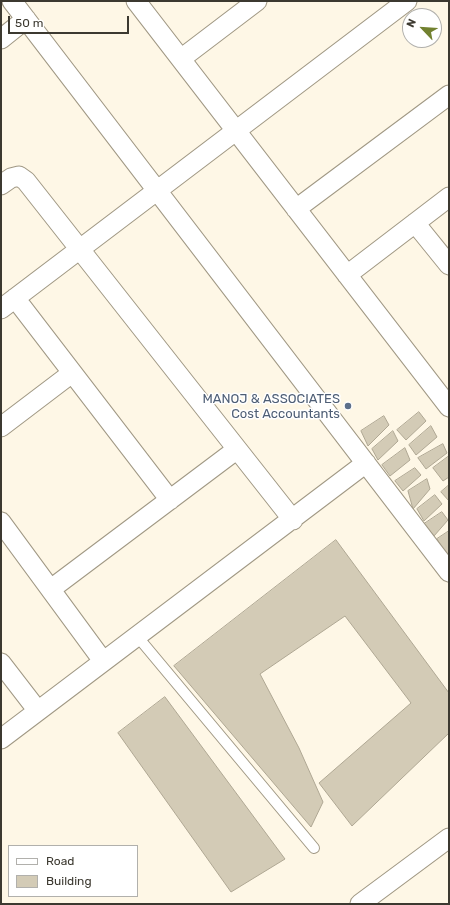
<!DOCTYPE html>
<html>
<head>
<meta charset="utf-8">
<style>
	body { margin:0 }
	#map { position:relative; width:450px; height:905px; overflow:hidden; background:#fef7e6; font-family:Rubik,sans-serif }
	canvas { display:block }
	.frame { position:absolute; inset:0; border:2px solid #3c3930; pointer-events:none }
	.legend { position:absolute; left:8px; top:845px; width:130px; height:52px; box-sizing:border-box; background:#fff; border:1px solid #b1b0ac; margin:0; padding:5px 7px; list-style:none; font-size:12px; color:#3c3930 }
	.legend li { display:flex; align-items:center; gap:8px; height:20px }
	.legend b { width:20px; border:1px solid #b1b0ac }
	.north { position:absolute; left:402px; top:8px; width:40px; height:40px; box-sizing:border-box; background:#fff; border:1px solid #b1b0ac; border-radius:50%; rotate:295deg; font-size:11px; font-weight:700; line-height:16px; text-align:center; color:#3c3930 }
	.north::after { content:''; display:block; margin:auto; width:14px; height:18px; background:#728130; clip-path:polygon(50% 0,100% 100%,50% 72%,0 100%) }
	.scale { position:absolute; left:8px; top:16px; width:121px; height:18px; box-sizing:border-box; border:2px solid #3c3930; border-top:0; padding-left:5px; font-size:12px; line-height:14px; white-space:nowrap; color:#3c3930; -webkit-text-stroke:3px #fff; paint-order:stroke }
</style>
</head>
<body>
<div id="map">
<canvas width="450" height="905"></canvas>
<div class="frame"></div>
<ul class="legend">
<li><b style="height:5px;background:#fff"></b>Road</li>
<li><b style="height:11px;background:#d3cbb6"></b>Building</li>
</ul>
<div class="north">N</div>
<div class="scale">50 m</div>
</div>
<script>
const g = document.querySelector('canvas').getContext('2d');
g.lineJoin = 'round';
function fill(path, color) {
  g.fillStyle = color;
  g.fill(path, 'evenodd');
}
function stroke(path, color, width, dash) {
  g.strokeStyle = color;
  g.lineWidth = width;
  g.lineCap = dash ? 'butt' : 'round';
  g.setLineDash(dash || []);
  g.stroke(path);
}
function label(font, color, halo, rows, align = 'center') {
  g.font = font + ' Rubik,sans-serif';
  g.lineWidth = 3;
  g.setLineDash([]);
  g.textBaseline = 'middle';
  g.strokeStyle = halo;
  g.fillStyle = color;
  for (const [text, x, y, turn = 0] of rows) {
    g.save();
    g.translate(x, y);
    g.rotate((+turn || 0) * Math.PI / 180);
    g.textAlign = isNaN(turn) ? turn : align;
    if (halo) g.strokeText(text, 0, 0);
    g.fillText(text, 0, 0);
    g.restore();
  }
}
const building = new Path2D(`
	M419,412L426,421L406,440L397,430Z
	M384,416L389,425L368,446L361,431Z
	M431,426L437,437L416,455L409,445Z
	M393,431L398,441L378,460L372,449Z
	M443,444L447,453L426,469L418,458Z
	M405,448L410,460L390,476L382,465Z
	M449,456V477L443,481L433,468Z
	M415,468L421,475L403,491L395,481Z
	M427,479L430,489L413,509L408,491Z
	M449,485V501L441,492Z
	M435,495L442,504L424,521L417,509Z
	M442,512L448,520L434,536L424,524Z
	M449,531V557H448L437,539Z
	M336,540L449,693V733L352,826L319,783L411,703L345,616L260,674L299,748L323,802L311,827L174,666Z
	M165,697L285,859L231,892L118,733Z`);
fill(building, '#d3cbb6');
stroke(building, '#afa793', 1);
const lane = new Path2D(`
	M137,636L314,848`);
const street = new Path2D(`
	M12,1L449,572
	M136,1L449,407
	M1,39L26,19
	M182,58L257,1
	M1,185L11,178L19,176L26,181L293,520
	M296,209L449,95
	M415,223L449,265
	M347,275L449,197
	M15,298L170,500
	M1,309L407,1
	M1,427L72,373
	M1,522L103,661
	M51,589L236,450
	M1,663L38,711
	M1,739L366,463
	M360,904L449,838`);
stroke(lane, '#a09884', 12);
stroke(street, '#a09884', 21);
stroke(lane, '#fff', 10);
stroke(street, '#fff', 19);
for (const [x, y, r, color] of [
	[348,406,4,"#5c6f8a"]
]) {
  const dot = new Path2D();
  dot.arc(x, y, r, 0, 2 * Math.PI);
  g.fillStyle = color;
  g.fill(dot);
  stroke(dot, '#fff', 1.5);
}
label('13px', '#4e5e75', '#fff', [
	["MANOJ & ASSOCIATES",340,399],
	["Cost Accountants",340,414]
], 'right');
</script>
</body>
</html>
